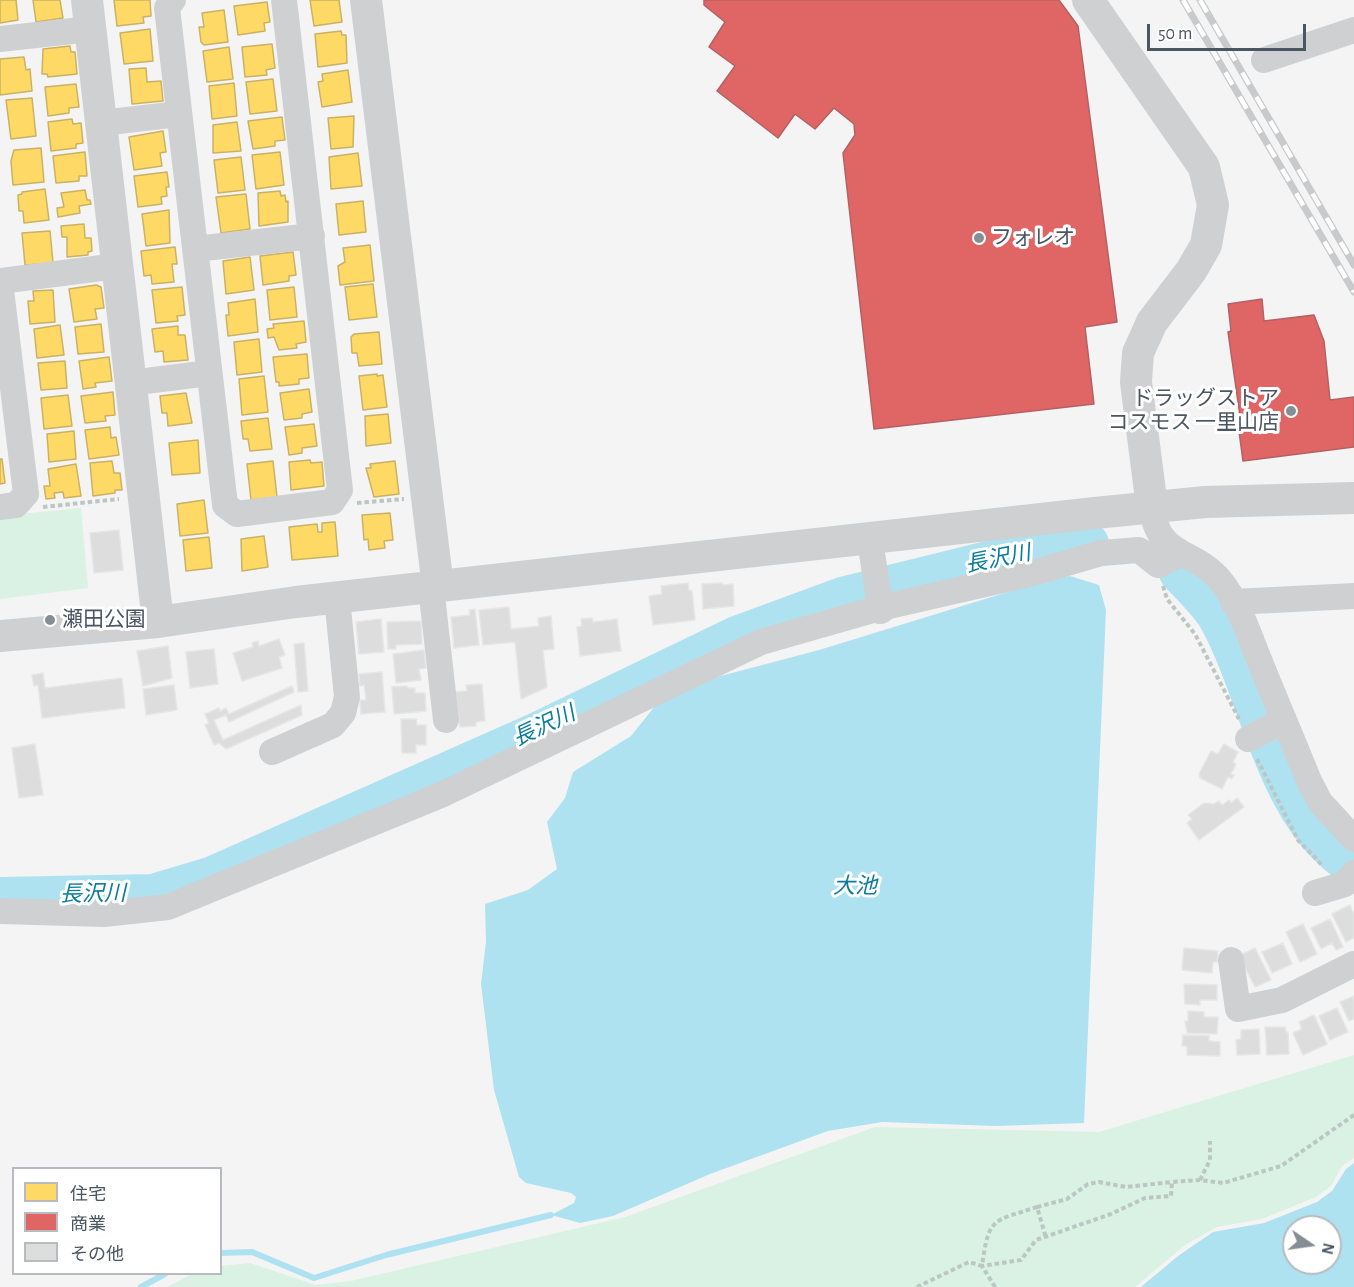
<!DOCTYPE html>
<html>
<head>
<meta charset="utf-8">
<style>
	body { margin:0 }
	#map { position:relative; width:1354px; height:1287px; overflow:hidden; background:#f4f4f4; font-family:"Alegreya Sans","Noto Sans JP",sans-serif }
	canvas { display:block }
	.legend { position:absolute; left:12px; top:1167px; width:210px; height:108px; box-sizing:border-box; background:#fff; border:2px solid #b7bbc0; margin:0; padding:8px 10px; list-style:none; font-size:18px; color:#4a5661 }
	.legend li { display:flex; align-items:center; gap:12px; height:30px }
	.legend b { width:30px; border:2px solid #b7bbc0 }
	.north { position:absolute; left:1282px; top:1215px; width:60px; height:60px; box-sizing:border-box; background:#fff; border:2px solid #b7bbc0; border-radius:50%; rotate:103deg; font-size:16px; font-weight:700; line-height:24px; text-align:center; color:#4a5661 }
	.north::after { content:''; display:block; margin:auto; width:21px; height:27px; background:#868d94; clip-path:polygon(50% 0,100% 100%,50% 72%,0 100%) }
	.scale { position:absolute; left:1147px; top:24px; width:159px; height:27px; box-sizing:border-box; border:3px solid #4a5661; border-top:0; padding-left:8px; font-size:18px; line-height:21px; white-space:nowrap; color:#4a5661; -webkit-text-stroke:4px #fff; paint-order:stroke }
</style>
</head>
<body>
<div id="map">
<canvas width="1354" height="1287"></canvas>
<ul class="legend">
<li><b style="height:16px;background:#ffd966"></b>住宅</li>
<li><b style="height:16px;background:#e06666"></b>商業</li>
<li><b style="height:16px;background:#ddddde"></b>その他</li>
</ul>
<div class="north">N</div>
<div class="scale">50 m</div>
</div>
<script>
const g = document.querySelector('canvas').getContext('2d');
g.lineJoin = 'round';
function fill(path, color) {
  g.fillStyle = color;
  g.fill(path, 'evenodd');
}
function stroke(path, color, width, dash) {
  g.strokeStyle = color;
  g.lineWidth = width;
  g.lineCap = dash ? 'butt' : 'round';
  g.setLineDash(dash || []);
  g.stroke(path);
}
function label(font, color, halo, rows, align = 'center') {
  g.font = font + ' "Alegreya Sans","Noto Sans JP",sans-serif';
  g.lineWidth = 6;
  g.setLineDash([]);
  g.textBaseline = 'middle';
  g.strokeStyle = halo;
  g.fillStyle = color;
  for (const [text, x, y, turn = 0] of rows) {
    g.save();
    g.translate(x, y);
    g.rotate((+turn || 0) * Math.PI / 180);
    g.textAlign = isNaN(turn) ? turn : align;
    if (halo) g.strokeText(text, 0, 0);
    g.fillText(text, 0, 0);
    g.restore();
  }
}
fill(new Path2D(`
	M81,508L88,588L0,599V516Z
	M1354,1055V1158L1342,1166L1331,1186L1316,1197L1262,1219L1217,1227L1185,1245L1135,1287H167L192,1274H220L221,1266L250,1263L316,1285L351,1281L625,1217L875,1127L1099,1132Z`), '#d9f2e3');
fill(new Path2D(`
	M1070,576L1099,585L1106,610L1084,1123L996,1126L882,1122L828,1131L710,1174L613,1216L580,1223L551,1215L574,1203L576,1197L571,1193L526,1183L519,1177L494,1090L481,984L486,941L485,904L528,890L557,869L547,822L565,798L573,772L631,736L655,706L713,678L819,650L1050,579Z
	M1354,1163V1287H1141L1178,1256L1213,1232L1264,1223L1317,1202L1332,1191L1346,1169ZM1294,1227H1330V1263H1294Z`), '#aee2f0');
const homes = new Path2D(`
	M0,0H16L18,20L0,23Z
	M33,0H60L63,18L36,22Z
	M114,0H150L151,16L143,17L144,23L117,26Z
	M310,0H339L342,22L314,26Z
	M267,2L270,22L264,23L265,31L238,35L234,6Z
	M224,10L228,42L204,45L201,42L199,27H204L202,13Z
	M150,29L153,61L124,64L120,33Z
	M341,31L342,35H346L347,63L318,67L315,34Z
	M272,44L275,68L266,70L267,75L245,77L242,47Z
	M70,46L71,52H75L77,74L48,77L47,74H42L43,49Z
	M229,47L233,79L207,82L203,51Z
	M24,57L26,70L30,69L32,91L0,95V59Z
	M146,68L147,82L161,81L163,101L132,104L129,69Z
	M348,70L352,102L322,107L318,82L323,81L322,74Z
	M273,79L277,111L250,114L246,82Z
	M234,83L237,116L212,119L209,86Z
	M76,84L79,107L69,108V113L48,116L45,87Z
	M32,98L36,136L11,139L6,100Z
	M354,116L353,147L331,149L328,118Z
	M282,117L285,140L275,141V146L253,149L248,121Z
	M72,119L73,124L81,123L83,143L76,144V148L51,151L48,122Z
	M237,122L241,151L213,153V125Z
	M163,131L166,152L160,153L162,166L134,170L129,137Z
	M41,148L44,182L13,185L11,161L14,150Z
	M85,152L87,176H79V181L56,183L53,156Z
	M280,152L284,185L256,189L252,155Z
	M358,153L362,186L331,189L329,157Z
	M241,157L245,190L218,193L214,160Z
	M167,172L169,187H166L167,196L161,197L162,204L138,207L134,176Z
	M45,189L49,220L24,223L23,211H19L18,195L22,194V192Z
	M85,190L87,200H90L91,204L79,206L80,213L58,217L57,208L64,207L61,193Z
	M280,191L281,196L285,195L286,202L288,201V222L259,226L258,193Z
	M246,194L250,229L221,233L216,197Z
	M363,201L366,232L339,235L336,204Z
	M169,210L170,243L146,246L142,214Z
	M84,224L85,238H91L92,251L88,252V255L67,257V237H62L61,226Z
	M50,231L53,263L25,265L22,233Z
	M370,245L374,281L340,285L338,266L345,262L343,248Z
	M175,247L177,264H172L174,282L152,284L151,275L144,276L141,251Z
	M293,252L296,275L289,276V281L263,285L260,256Z
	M250,257L254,290L226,294L223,261Z
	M373,284L377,317L349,320L345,287Z
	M96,285L101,287L104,308L95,309L97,319L74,322L69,289Z
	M182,287L185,315L177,316L178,321L156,323L152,290Z
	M294,287L297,317L270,320L267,290Z
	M53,290L55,322L30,324L28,301H34L33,291Z
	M255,299L258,332L228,336L226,315H229L228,303Z
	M304,321L306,342L296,344L297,348L279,350L274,337L268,338L267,329L274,328L273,324Z
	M101,324L104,352L78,354L75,327Z
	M60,325L64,355L37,358L34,329Z
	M178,326V335H185L188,360L164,362L163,351L155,352L152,329Z
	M379,332L382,364L359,366L357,353H352L351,337L354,334Z
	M259,339L262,372L237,375L234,342Z
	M307,354L309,378L299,379V384L279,386V382H276L273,357Z
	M109,357L112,381L95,383L96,387L83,389L79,361Z
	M65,361L67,388L41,390L38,363Z
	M377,374V376L383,375L387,407L363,410L359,376Z
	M264,376L268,412L242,415L239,379Z
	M309,389L312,412L302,414V418L284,420L280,393Z
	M113,392L115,415L105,416L106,421L85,423L81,396Z
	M186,393L192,423L168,426L167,413H162L160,396Z
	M68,395L72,426L44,429L41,398Z
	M388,414L391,443L366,446L365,416Z
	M268,418L272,449L250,451L248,439H243L241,421Z
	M314,424L317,446L302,448V453L289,455L285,427Z
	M110,427L111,438L116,437L119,455L89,459L85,430Z
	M74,431L76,459L49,462L47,434Z
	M198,440L200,473L172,475L169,443Z
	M0,459H2L5,483L0,484Z
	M310,460L311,463L322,462L324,486L291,490L289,462Z
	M112,461L114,473H120L122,490H115V493L93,496L90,463Z
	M273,461L277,497L251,500L247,464Z
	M395,461L399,494L374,497L366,468H371L370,464Z
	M76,464L81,496L64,498L63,492L54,493L55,498L46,499L44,486H50L48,469Z
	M204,500L208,533L180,536L177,504Z
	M390,513L393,540L384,541L385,548L369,550L368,539L364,540L362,515Z
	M335,522L338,556L292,560L289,527L317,524L318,532H322V523Z
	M264,536L268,567L242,571L241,539Z
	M209,537L212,568L186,571L183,540Z`);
fill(homes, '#ffd966');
stroke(homes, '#c9b264', 1.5);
const shops = new Path2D(`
	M704,0H1059L1078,26L1117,322L1085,327L1094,404L874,429L843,153L855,135L854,124L834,108L815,129L795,114L778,138L717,91L735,66L709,47L725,22L704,5Z
	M1262,299L1264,321L1314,315L1324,341L1330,400L1354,397V447L1243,461L1238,424L1241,423L1228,332L1231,331L1228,304Z`);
fill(shops, '#e06666');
stroke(shops, '#b36164', 1.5);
stroke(new Path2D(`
	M220,1253L252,1252L314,1278L386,1255L551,1215
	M141,1287L165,1274`), '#aee2f0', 6);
stroke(new Path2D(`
	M1178,573C1191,587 1207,602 1217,618C1261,697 1273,817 1354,868
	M0,896L153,893L210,876L537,731L736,635L842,596L988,560L1090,543`), '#aee2f0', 38);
const building = new Path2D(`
	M119,530L123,570L94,573L90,533Z
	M688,583L689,590L692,591L695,620L653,625L649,596L662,594L661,586Z
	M722,583L723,585L733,584L734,606L703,609L702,584Z
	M509,607L511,629L539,626L538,618L551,616L554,649L543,650L547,687L521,699L515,642L483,645L479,610Z
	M475,609L479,645L454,648L451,617L470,615L469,610Z
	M592,618L593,622L617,619L621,651L580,656L577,627L582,626L581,619Z
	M381,619L384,652L359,654L356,622Z
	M421,621L422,644L396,645V649H388L387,622Z
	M279,639L285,655L279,657L282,668L242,681L233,653L253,647L252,643L258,641L259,646Z
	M304,643L308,691L298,692L294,644Z
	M168,646L172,678L143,686L137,651Z
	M214,649L218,684L190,688L186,652Z
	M424,650L426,668L419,669L421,680L396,683L393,654Z
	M382,672L385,712L361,714L360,700H366L364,685L360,686L359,674Z
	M43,673L45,688L122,678L125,708L42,718L38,685L34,686L32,675Z
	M482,684L485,721L476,722V726L460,727L455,692L467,691L466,685Z
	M174,685L177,710L146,715L143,689Z
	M292,686L294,692L229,722L226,715L214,720L223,740L301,705L302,715L226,749L219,743L214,745L205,725L209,723L205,714L219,708L220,711L226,708L229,714Z
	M407,686L408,688H415V693H425L426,711L394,714L392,687Z
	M401,719H416L417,725H426V745H416V753H402Z
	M35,744L43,795L19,798L12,748Z
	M1224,744L1238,752L1233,762L1236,764L1231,774L1234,775L1232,779L1228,777L1222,789L1200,778L1199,774L1211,751L1218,754Z
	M1237,798L1244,807L1199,840L1187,823L1192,819L1188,815L1204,803L1214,804L1219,801L1222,805L1229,800L1231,803Z
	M1350,905L1354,914V938L1346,942L1332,914Z
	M1330,919L1343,947L1336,950L1332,943L1321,949L1311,928Z
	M1303,924L1317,954L1300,962L1286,932Z
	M1283,943L1292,964L1272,973L1262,952Z
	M1184,948L1218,951L1217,962H1213L1212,973L1182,970Z
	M1255,948L1271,980L1255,987L1239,956Z
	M1184,984L1217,985V1000H1200V1005L1185,1004Z
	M1354,996V1019L1349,1021L1340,1002Z
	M1337,1008L1348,1032L1330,1040L1319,1016Z
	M1188,1011L1204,1012V1017H1218L1217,1034L1187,1033L1185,1021H1188Z
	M1314,1015L1327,1044L1303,1055L1293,1033L1302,1029L1299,1022Z
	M1265,1027H1285L1286,1032H1288L1289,1054L1267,1055Z
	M1259,1029L1260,1054L1237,1055L1236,1040L1241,1039V1030Z
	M1183,1035L1209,1036V1041L1220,1042V1056L1187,1055V1046H1182Z`);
fill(building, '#ddddde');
stroke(building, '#e5e6e7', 1.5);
stroke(new Path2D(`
	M357,503L404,499
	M43,507L119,499
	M1163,586L1167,599L1195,634L1239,719
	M1257,759L1298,840L1323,866
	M1200,1180L1210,1160V1141
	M1037,1207L1067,1199L1088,1184L1099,1182L1126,1187L1172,1182
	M917,1287L969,1262L982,1266C989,1217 991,1222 1037,1207L1046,1238
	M995,1287L982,1266L1021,1260L1036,1240L1111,1214L1145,1198L1171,1196L1172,1182L1200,1180L1223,1183L1281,1166L1354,1115`), '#bcc7c4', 4, [4.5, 3]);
stroke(new Path2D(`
	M173,0L167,8L225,505L237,514L332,502L340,490L284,0
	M0,39L90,29
	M1264,60L1354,30
	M101,123L179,114
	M195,249L312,236
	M0,281L117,266
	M0,282L26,494L16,505L0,507
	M130,383L209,373
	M1152,507C1157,558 1194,549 1220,580C1239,603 1249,635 1260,662C1276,702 1293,741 1309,781L1320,802L1354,839
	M870,540L880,606
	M431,587L446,720
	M1233,602L1354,596
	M1248,739L1284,720
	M272,752L333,725L343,713L347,697L337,598
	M1315,893L1345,884L1354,873
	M0,911L104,914L168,907L441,795L761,642L880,608L1033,573L1101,553L1139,550L1158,565L1180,554
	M1231,960L1238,1009L1282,1000L1354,964`), '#ced0d2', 26);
stroke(new Path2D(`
	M87,0L158,622
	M366,0L438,587
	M1088,0L1204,167L1213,205L1206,245L1191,271L1152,322L1138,353L1136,382L1152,507
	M880,606V608
	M0,636L158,622L296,602L1095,513L1205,502L1354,498`), '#ced0d2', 32);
const rail = new Path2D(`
	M1183,0L1354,292
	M1200,0L1354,265`);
stroke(rail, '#c9cacc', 7);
stroke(rail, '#fff', 4.5, [14]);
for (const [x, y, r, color] of [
	[979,238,6,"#868d94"],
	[1291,411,6,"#868d94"],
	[50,620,6,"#868d94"]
]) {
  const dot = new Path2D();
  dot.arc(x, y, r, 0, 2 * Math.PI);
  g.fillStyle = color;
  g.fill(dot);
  stroke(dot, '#fff', 2);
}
label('21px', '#4a5661', '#fff', [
	["フォレオ",991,238],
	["ドラッグストア",1279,399,"right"],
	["コスモス 一里山店",1279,423,"right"],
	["瀬田公園",62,620]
], 'left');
label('italic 22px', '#0c7c9b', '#fff', [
	["長沢川",998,559,-11],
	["長沢川",544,726,-25],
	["大池",855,886],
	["長沢川",93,894,-1]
]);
</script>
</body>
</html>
